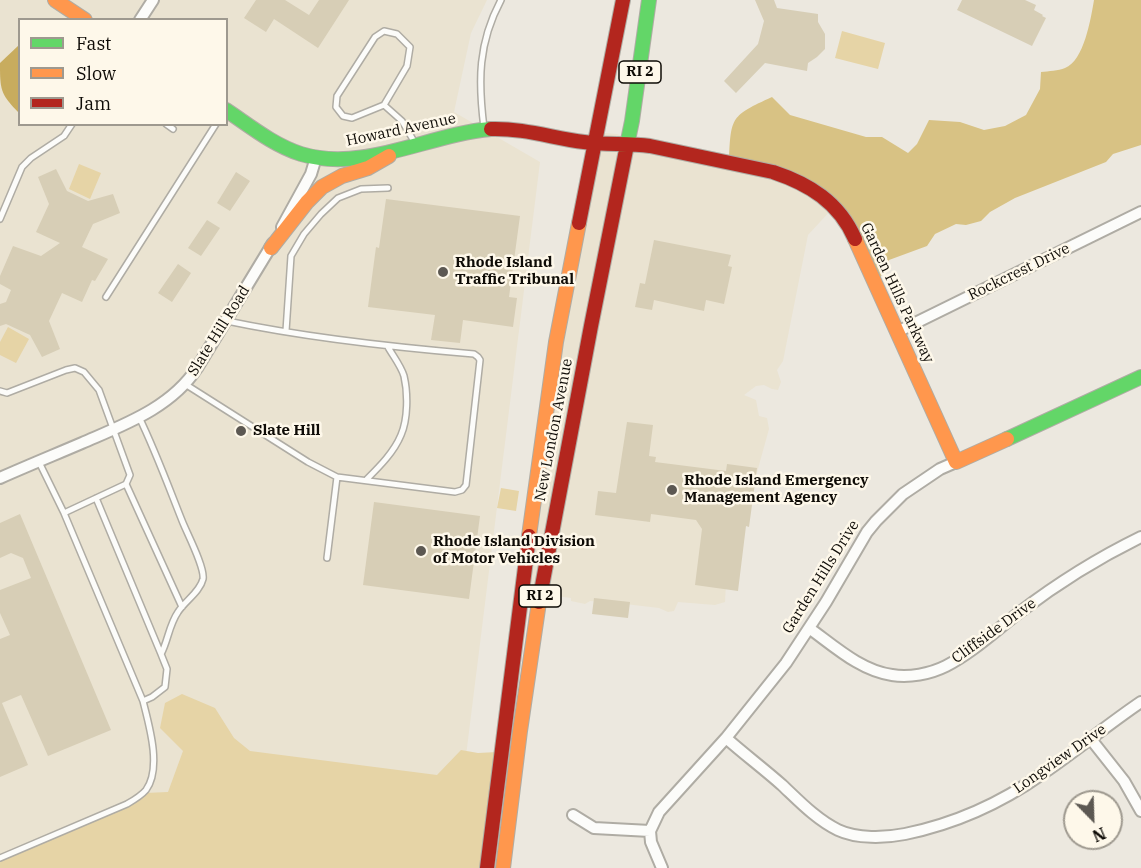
<!DOCTYPE html>
<html>
<head>
<meta charset="utf-8">
<style>
	body { margin:0 }
	#map { position:relative; width:1141px; height:868px; overflow:hidden; background:#ece8df; font-family:"IBM Plex Serif",serif }
	canvas { display:block }
	.legend { position:absolute; left:18px; top:18px; width:210px; height:108px; box-sizing:border-box; background:#fef8ea; border:2px solid #9e998f; margin:0; padding:8px 10px; list-style:none; font-size:18px; color:#0e0b06 }
	.legend li { display:flex; align-items:center; gap:12px; height:30px }
	.legend b { width:30px; border:2px solid #9e998f }
	.north { position:absolute; left:1063px; top:790px; width:60px; height:60px; box-sizing:border-box; background:#fef8ea; border:2px solid #9e998f; border-radius:50%; rotate:157deg; font-size:16px; font-weight:700; line-height:24px; text-align:center; color:#0e0b06 }
	.north::after { content:''; display:block; margin:auto; width:21px; height:27px; background:#5c5852; clip-path:polygon(50% 0,100% 100%,50% 72%,0 100%) }
</style>
</head>
<body>
<div id="map">
<canvas width="1141" height="868"></canvas>
<ul class="legend">
<li><b style="height:8px;background:#63d668"></b>Fast</li>
<li><b style="height:8px;background:#ff974d"></b>Slow</li>
<li><b style="height:8px;background:#b3261e"></b>Jam</li>
</ul>
<div class="north">N</div>
</div>
<script>
const g = document.querySelector('canvas').getContext('2d');
g.lineJoin = 'round';
function fill(path, color) {
  g.fillStyle = color;
  g.fill(path, 'evenodd');
}
function stroke(path, color, width, dash) {
  g.strokeStyle = color;
  g.lineWidth = width;
  g.lineCap = dash ? 'butt' : 'round';
  g.setLineDash(dash || []);
  g.stroke(path);
}
function label(font, color, halo, rows, align = 'center') {
  g.font = font + ' "IBM Plex Serif",serif';
  g.lineWidth = 5;
  g.setLineDash([]);
  g.textBaseline = 'middle';
  g.strokeStyle = halo;
  g.fillStyle = color;
  for (const [text, x, y, turn = 0] of rows) {
    g.save();
    g.translate(x, y);
    g.rotate((+turn || 0) * Math.PI / 180);
    g.textAlign = isNaN(turn) ? turn : align;
    if (halo) g.strokeText(text, 0, 0);
    g.fillText(text, 0, 0);
    g.restore();
  }
}
fill(new Path2D(`
	M0,0H487L471,33L454,112L540,162L452,868H0ZM20,20H226V124H20Z
	M594,132L617,134L625,138L779,171L832,209L808,235L783,361L777,370L781,382L778,390L772,389L764,385L756,386L744,395L756,400L759,416L767,418L769,429L726,584L725,602L715,605L678,602L674,611L668,612L659,608L608,602L590,601L585,604L571,601V598L542,594L521,596Z`), '#eae3d1');
fill(new Path2D(`
	M842,31L885,43L878,69L835,58Z
	M79,164L101,173L90,199L69,189Z
	M8,327L29,339L16,363L0,355V342Z
	M501,488L519,491L516,511L497,508Z
	M182,694L215,708L234,738L250,751L437,775L461,750L478,753L497,752L483,868H0V861L125,807L145,793L168,792L183,751L160,728L165,703Z`), '#e6d4a6');
fill(new Path2D(`
	M1094,0H1141V145L1113,154L1106,162L1015,198L990,212L981,221L966,225L956,224L935,234L927,246L889,260L876,286L845,222L813,192L729,161C731,116 731,116 772,97L790,115L866,137H882L908,153L917,144L929,120L960,122L984,130L1005,126L1026,115L1040,89L1041,72C1049,71 1058,71 1065,68C1084,61 1091,18 1094,0Z`), '#d8c284');
fill(new Path2D(`
	M19,45V113C0,94 0,89 0,63Z`), '#c8ac5e');
fill(new Path2D(`
	M256,0H285L309,15L319,0H349L318,48L274,19L266,32L244,18Z
	M755,0H774L777,8L818,14V22L825,34V49L817,57L808,63L807,71L765,63L736,93L724,81L758,44L764,21Z
	M962,0H1025L1036,5L1034,10L1043,15L1042,16L1046,18L1032,46L957,10Z
	M56,169L67,191L88,201L113,194L120,213L93,224L82,247L108,259L95,281L92,280L82,302L62,293L49,321L60,349L42,357L30,335L6,324L0,326V304L6,302L11,290L0,284V276L13,246L41,256L60,243L36,232L49,204L38,177Z
	M236,172L250,181L230,211L217,203Z
	M386,199L520,216L509,297L517,298L513,327L463,320L460,343L431,340L435,315L368,307L376,247L379,248Z
	M207,220L220,228L201,256L188,248Z
	M654,240L731,255L728,266L732,267L724,304L706,300L704,311L654,300L652,310L635,307L640,283L645,284Z
	M178,264L191,273L172,302L158,293Z
	M627,422L653,425L649,456L656,457L655,462L726,471L727,464L757,468L749,527L746,526L738,591L695,585L702,529L696,520L651,514L650,522L595,515L598,491L616,493Z
	M374,502L480,516L469,599L363,585Z
	M20,514L111,730L48,756L21,695L2,703L28,765L0,777V639L10,635L0,613V590L31,578L23,558L11,553L0,558V523Z
	M594,598L630,602L628,618L592,614Z`), '#d7ceb6');
const lane = new Path2D(`
	M384,105L407,66L410,47L397,34L384,31L375,37L337,96L336,107L343,116L352,118L384,105L402,121L415,143
	M166,124L173,129
	M484,128C478,81 478,43 501,0
	M0,219L22,167L31,158L64,136L72,124
	M106,297L216,124
	M286,331L291,256L304,234L321,214L338,198L361,189L388,188
	M185,384L308,462L337,477L455,492L462,490L466,485L480,360L478,357L474,354C391,347 308,338 227,321
	M0,391L7,393L66,370L75,368L84,372L99,390L130,475L126,484L64,513
	M39,462L64,513L143,701
	M367,479C380,466 394,452 401,435C408,419 408,393 404,376C401,366 393,356 388,347
	M126,484L182,607
	M96,498L161,654
	M327,558L337,477
	M0,858L127,804C134,800 141,796 146,790C162,768 149,725 143,701L152,697L165,687L167,669L161,654C168,641 169,625 178,612C185,601 200,592 203,579C205,568 188,535 183,523C169,488 156,452 139,417`);
const street = new Path2D(`
	M140,20L153,0
	M282,227L311,174L314,164V157
	M897,332L1141,212
	M0,478C27,466 54,455 82,443C123,425 171,408 197,368L273,243
	M809,628C834,646 861,671 892,675C909,678 930,674 946,666C973,652 996,630 1020,612C1058,583 1098,558 1141,537
	M726,738C744,754 764,769 782,785C799,801 817,820 838,830C857,839 885,838 905,834C954,824 1001,803 1042,774C1076,751 1107,725 1141,702
	M1090,738L1124,781L1141,811
	M573,815L594,828L650,831
	M662,868L651,842L650,831L659,812L726,738L786,663L826,602L867,532L876,521L903,494L940,469L956,462`);
const fast = new Path2D(`
	M226,110C250,126 273,145 301,154C364,173 429,134 491,129
	M626,150L632,121L649,0
	M1007,439L1141,377`);
const slow = new Path2D(`
	M55,0L85,20
	M855,239L956,462L1007,439
	M271,248L307,202L322,187L342,176L368,168L389,156
	M529,536L556,342L579,223
	M503,868L520,731L539,602`);
const jam = new Path2D(`
	M491,129C523,128 553,138 584,142C606,145 628,143 650,146L773,172C809,184 839,202 855,239
	M579,223L623,0
	M539,602L591,326L626,150
	M487,868L529,536`);
stroke(lane, '#afaca4', 8);
stroke(street, '#afaca4', 14);
stroke(fast, '#afaca4', 16);
stroke(slow, '#afaca4', 16);
stroke(jam, '#afaca4', 16);
stroke(lane, '#fcfcfa', 5);
stroke(street, '#fcfcfa', 10);
stroke(fast, '#63d668', 14);
stroke(slow, '#ff974d', 14);
stroke(jam, '#b3261e', 14);
for (const [x, y, r, color] of [
	[443,272,6,"#5c5852"],
	[241,431,6,"#5c5852"],
	[672,490,6,"#5c5852"],
	[421,551,6,"#5c5852"]
]) {
  const dot = new Path2D();
  dot.arc(x, y, r, 0, 2 * Math.PI);
  g.fillStyle = color;
  g.fill(dot);
  stroke(dot, '#fef8ea', 2);
}
for (const [x, y, w] of [
	[640,72,42],
	[540,596,42]
]) {
  const box = new Path2D();
  box.roundRect(x - w / 2, y - 11, w, 22, 4.5);
  g.fillStyle = '#fef8ea';
  g.fill(box);
  stroke(box, '#0e0b06', 1.5);
}
label('bold 14px', '#0e0b06', null, [
	["RI 2",640,72],
	["RI 2",540,596]
]);
label('15px', '#0e0b06', '#fef8ea', [
	["Howard Avenue",401,130,-12],
	["Rockcrest Drive",1019,272,-26],
	["Garden Hills Parkway",897,293,65],
	["Slate Hill Road",219,331,-58],
	["New London Avenue",554,430,-79],
	["Garden Hills Drive",821,577,-58],
	["Cliffside Drive",994,631,-36],
	["Longview Drive",1060,759,-35]
]);
label('bold 15px', '#0e0b06', '#fef8ea', [
	["Rhode Island",455,263],
	["Traffic Tribunal",455,280],
	["Slate Hill",253,431],
	["Rhode Island Emergency",684,481],
	["Management Agency",684,498],
	["Rhode Island Division",433,542],
	["of Motor Vehicles",433,559]
], 'left');
</script>
</body>
</html>
